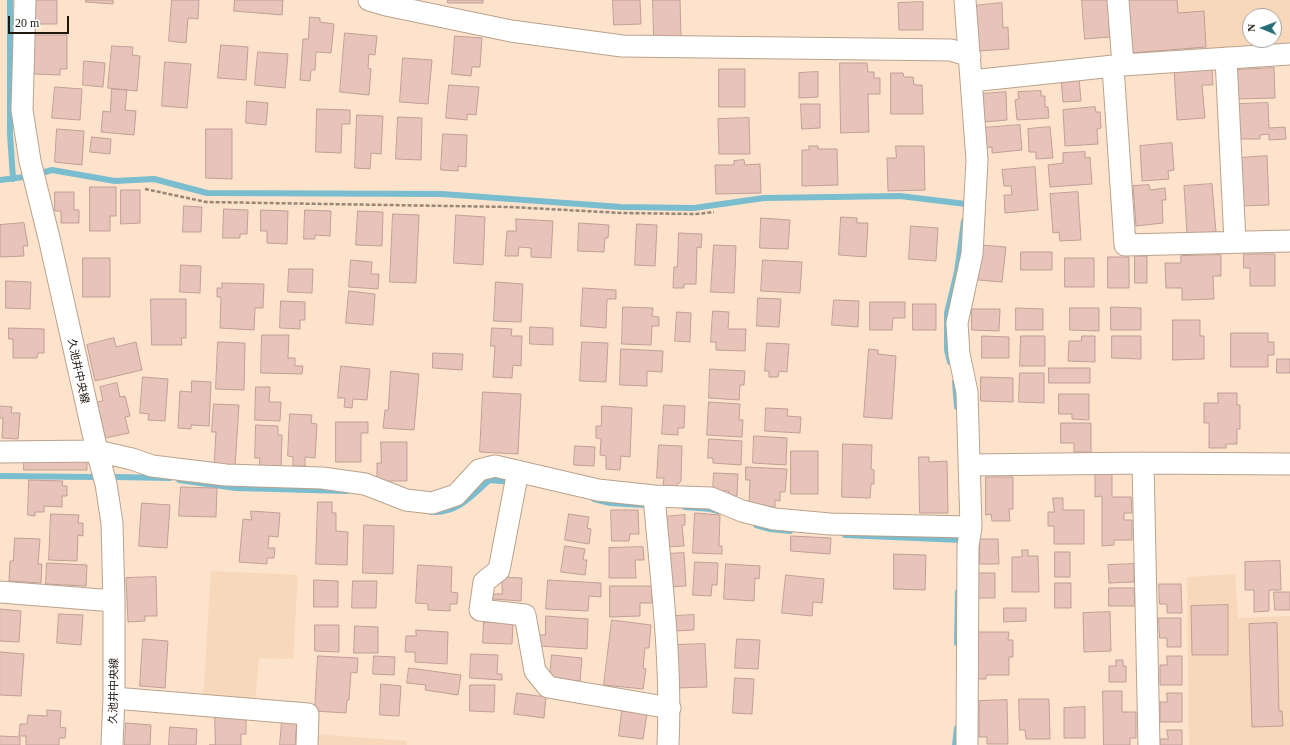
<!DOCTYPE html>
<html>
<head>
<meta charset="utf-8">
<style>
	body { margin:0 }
	#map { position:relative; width:1290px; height:745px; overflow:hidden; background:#fde3cc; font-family:Georgia,serif }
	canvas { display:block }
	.north { position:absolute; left:1242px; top:8px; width:40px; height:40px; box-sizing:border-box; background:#fff; border:1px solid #a6a29f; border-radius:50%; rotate:271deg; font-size:11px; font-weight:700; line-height:16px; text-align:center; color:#20170f }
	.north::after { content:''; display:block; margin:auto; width:14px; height:18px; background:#266e7a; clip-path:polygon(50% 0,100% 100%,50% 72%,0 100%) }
	.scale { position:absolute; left:8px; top:16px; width:61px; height:18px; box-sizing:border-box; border:2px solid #20170f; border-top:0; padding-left:5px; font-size:12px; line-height:14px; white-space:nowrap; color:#20170f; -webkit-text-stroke:3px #fff; paint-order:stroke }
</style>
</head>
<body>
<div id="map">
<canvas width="1290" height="745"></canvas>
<div class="north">N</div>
<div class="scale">20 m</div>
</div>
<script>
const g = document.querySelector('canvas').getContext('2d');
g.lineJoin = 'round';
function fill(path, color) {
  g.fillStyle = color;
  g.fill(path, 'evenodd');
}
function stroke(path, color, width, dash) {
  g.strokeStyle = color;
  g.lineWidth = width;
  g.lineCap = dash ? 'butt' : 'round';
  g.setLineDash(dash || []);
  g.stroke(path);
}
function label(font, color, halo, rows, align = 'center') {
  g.font = font + ' Georgia,"Noto Sans JP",serif';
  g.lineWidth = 4;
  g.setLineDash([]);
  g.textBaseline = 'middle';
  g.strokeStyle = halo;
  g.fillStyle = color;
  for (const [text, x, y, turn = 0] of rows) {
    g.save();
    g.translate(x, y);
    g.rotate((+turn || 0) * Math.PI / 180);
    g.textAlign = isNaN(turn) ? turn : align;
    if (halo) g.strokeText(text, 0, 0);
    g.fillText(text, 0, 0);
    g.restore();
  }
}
fill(new Path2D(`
	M1122,0H1290V45L1126,59ZM1250,16H1274V40H1250Z
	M211,571L298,575L293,659L259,658L255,701L203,697Z
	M1235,574L1238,618L1290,616V745H1189L1187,577Z
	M315,734L407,741V745H314Z`), '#f8d8bb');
stroke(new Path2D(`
	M10,0V134L13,179
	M45,172L52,170L115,181L154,179L207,193L442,194L621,207L694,208L764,198L900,196L966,204
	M0,180L24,177
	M950,362L947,350V313L957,272L964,221
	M955,382L957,407
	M0,476L92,477
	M116,477L170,478
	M179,480L236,488L347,491
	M594,499L610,503L644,505
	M685,507L711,509L718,511
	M431,512C457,513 471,497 489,480L513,482
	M756,525L770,529L790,531
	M845,535L961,540
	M957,643L958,592
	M955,745L957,728`), '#7abdcf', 6);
const building = new Path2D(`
	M34,0H57V24H35Z
	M86,0H113V4L86,2Z
	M172,0H199L198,19L188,18L186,43L169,41Z
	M235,0H283L282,15L234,11Z
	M448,0H483V3H448Z
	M613,0H640L641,24L614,25Z
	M653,0H680L681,37H654Z
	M1082,0H1108L1110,37L1085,39Z
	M1127,0H1177L1178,13L1204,11L1206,47L1131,53Z
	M923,2V30H899L898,3Z
	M1002,3L1003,28L1008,27L1009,49L977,51L973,6Z
	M310,17L320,18V22L334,24L331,53L316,52L315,70H311L310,81L300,80L303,39H308Z
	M345,33L377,36L375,55L369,54L368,68L371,69L369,95L340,92Z
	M34,35H67V69H60V75L34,74Z
	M455,36L482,38L480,67H472L471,76L452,74Z
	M221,45L248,47L246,80L218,78Z
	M112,46L133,47L132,55L140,56L137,91L108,88Z
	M258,52L288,54L285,88L255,85Z
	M403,58L432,60L428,104L400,102Z
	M84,61L105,63L103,87L83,85Z
	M165,62L191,64L187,108L162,106Z
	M840,63H867L868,72H874V78H880V94H868L869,132L841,133Z
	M1212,66L1213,85H1202L1205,118L1177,120L1174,69Z
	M1274,68L1275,98L1236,99V70Z
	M719,69H745V107H719Z
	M818,72V97L799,98V73Z
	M891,73H903L904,77H913L914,85H922L923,114H891Z
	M1079,77L1081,101L1063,102L1061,78Z
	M449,85L479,87L476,115L467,114V120L446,118Z
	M55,87L82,89L80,120L52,118Z
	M112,89L127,90L125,110L136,111L134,135L101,132L103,111L110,112Z
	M1041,91V96H1045V107H1048L1049,118L1017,120L1015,100L1019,99L1018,92Z
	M1006,92L1007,120L984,122L982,94Z
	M247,101L268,103L266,125L246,123Z
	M1268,103L1269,128L1285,127L1286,139L1269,140V134L1260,135V139H1239L1238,104Z
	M801,104H820V128L802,129Z
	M1095,107L1096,112H1100L1101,128L1097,129L1098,144L1065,146L1063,110Z
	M317,109L350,110V124H342L341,153L316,152Z
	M357,115L383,116L381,154L371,153L370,169L355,168Z
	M398,117L422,118L421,160L396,159Z
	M749,118L750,154H719L718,119Z
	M1020,125L1022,150L992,153V147L985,148L983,128Z
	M1050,127L1053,158L1036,159V152H1029L1028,129Z
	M57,129L84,131L82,165L55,162Z
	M206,129H232V179L206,178Z
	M443,134L467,135L466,167L458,166V171L441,170Z
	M92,137L111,139L110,154L90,152Z
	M1172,143L1174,170L1168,171L1169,179L1142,181L1140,146Z
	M809,146H818V149H837L838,185L802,186V150H809Z
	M896,146H924L925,190L888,191L887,158H896Z
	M1085,152V158L1090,157L1092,184L1050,187L1048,165L1063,163V153Z
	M1267,156L1269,205L1242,206L1240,158Z
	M744,160L745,165L760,164L761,193L716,194L715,165H734V161Z
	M1035,167L1038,210L1005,213L1004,195H1012L1011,186H1004L1002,170Z
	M1212,184L1216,232L1187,234L1184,186Z
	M1149,185L1150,190L1165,188L1166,200H1162L1163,223L1136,226L1133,186Z
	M90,187H116V216H110V231H90Z
	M121,190H140V223L121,224Z
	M55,192H74V210H79V223H61V211H55Z
	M1078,192L1081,240L1060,241L1059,232L1053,233L1050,194Z
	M184,206L202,207L201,232H183Z
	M224,209L248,210L247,234H240V238H223Z
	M261,210L288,211L287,244L267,243V231H261Z
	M305,210L331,211L330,236L315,235V239H304Z
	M358,211L383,212L382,246L356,245Z
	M393,214L419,215L416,283L390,282Z
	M456,215L485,217L483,265L454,263Z
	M841,217L857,218V223H868L866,257L839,255Z
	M761,218L790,220L788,249L760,248Z
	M516,219L553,221L551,258L531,257V248L519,247L518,256H505L507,231H516Z
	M24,223L28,246H23L24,256L0,257V225Z
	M579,223L609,225L608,238H605L604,252L578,251Z
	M637,224L657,225L655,266L635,265Z
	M911,226L938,228L936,261L909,259Z
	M679,233L702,234L701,248L697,247L696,284H684V288H673L674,267H677Z
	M714,245L736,246L734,293L711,292Z
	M981,245L1006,247L1002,282L978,280Z
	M1021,252H1052V270H1021Z
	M1244,254H1275V286H1250V268H1244Z
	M1221,255V276H1213L1214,299L1182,300V288H1166L1165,263H1181V256Z
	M1135,256H1147V283H1135Z
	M1108,257H1129V288H1108Z
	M83,258H110V297H83Z
	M1065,258H1094V287H1065Z
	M351,260L372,262L371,274H379L378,289L349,287Z
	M763,260L802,262L800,293L761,291Z
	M181,265L201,266L200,293L180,292Z
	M289,269H313L312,293L288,292Z
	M6,281L31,282L30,309L6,308Z
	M496,282L523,284L521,322L494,321Z
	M222,283L264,284L263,308H255L254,330L220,328L221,297H217V288H222Z
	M583,288L616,290V299H607L606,328L581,326Z
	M349,291L375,294L373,325L346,323Z
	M758,298L781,299L779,327L757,326Z
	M151,299H186V338H181L182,345H152Z
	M834,300L859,301L858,327L832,325Z
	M281,301L305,302V320H300V329L280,328Z
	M870,302H905V318H893L892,330H870Z
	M913,304H936V330H913Z
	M623,307L653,308L652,316L659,317V326H652L651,345L622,344Z
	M1111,307L1141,308V330H1111Z
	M1016,308L1043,309V330H1016Z
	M1070,308H1099V331L1070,330Z
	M972,309H1000L999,331L972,330Z
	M713,311L729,312L728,329H746L745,351L716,350V342H711Z
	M677,312L691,313L690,342L675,341Z
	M1173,320H1200V336H1204V359L1173,360Z
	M530,327L553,328V345L530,344Z
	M9,328L44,329V353H38L37,358H13V339H9Z
	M492,328L512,329L511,336H522L521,366L513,365L512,378L493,377L495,346H491Z
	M1231,333H1268V342H1274V355H1268V367H1231Z
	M262,335H289L288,358H295V366H303L302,374L261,373Z
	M982,336L1009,337V358H982Z
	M1021,336H1045V366H1020Z
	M1082,336H1095V362L1068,361L1069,341H1081Z
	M1112,336H1141V359L1112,358Z
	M114,338L116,347L136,342L142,370L95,381L87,345Z
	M218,342L245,343L244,390L216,389Z
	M582,342L608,343L606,382L580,381Z
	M767,343L789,344L787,372L779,371L778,377H769V371H765Z
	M621,349L663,351L662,372L647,371V386L620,385Z
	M869,349L878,350V354L896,356L892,419L864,417Z
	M433,353L463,354L462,370L433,368Z
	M1277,359H1290V373H1277Z
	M341,366L370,369L367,400L353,399L352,408L344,407L345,398H338Z
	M1049,368H1090V383H1049Z
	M710,369L745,371L744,385H740L739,400L709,398Z
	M391,371L419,374L414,430L383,428L385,410H388Z
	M1020,373H1044V403L1019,402Z
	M143,377L168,379L165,421L148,420L149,414L140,413Z
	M981,377L1013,378V402L981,401Z
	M192,381L211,382L209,426L191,425V429L178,428L180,391L191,392Z
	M117,383L120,397L125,396L130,416L125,417L129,433L105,438L97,402L103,401L100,387Z
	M256,387H270L269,402H281L280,421L255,420Z
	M483,392L521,394L518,454L480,452Z
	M1218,393H1237V405H1240V429H1237V444H1226V448H1209V423H1204V403H1218Z
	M1059,394H1089V420L1072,419V414H1059Z
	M709,402L740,404L739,420H743L742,437L707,435Z
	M214,404L239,405L235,467L214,466L216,432H212Z
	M664,405L685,406L684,428H678V435L662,434Z
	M0,406L12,407L11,413H20L18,439L2,438L3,418H0Z
	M602,406L632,408L630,457L621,456L620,470L606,469V456L600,455L601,439L596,438V426H601Z
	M766,408L788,409L787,416L801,417L800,433L765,431Z
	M290,414L312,415L311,423L317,424L315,458L305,457V466H293V457L288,456Z
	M336,422H368V433H361V462H336Z
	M1061,423H1091V452H1074V443H1061Z
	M256,425L278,426V435H282L281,469L259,468L260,458H255Z
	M754,436L787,438L786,465L753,463Z
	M709,439L742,441L741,465L713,463V458H708Z
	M381,442H407V481H377V463H381Z
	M843,444L872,445L871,469L874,470V484H871L870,498L842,497Z
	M659,445L682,446L681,481L675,487L663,486L664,478H657Z
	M575,446L595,447L594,466L574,465Z
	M791,451H818V494H791Z
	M24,457H87V470H24Z
	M919,457H929V462L947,461L948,513H920Z
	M746,467L787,469L785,492H780V501L775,500V507L749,506L750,480H746Z
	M714,473L738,474L737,496H728L729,491H713Z
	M1112,473V497H1131L1132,513H1124V520H1132V540H1114V545L1102,546V496L1095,497V474Z
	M986,477H1013V509H1009L1010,521H992L991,514L986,515Z
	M29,480L63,481L62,486H67V496H62V507L44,506V512H35V516L28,515Z
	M181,487L217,488L216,517L179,516Z
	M1053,498H1063V510H1084V544H1054V526H1048V512H1054Z
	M318,502H332V513H336V531L348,532L347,565L316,564Z
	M142,503L170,505L167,548L139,546Z
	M611,510H638L639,534H630L629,541H612Z
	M251,511L280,513L278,537L269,536L268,548H275L274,558H267V564L239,562L243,519L251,520Z
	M695,513L720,515L719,546H722V554L693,553Z
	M51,514L79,515L78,523H83V536L78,535L77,561L49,560Z
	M569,514L589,517L587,528L591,529L589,544L565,540Z
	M685,515V525H682L684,546L666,547L663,517Z
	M364,525L394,526L393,574L363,573Z
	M791,536L831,538L830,554L791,551Z
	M15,538L40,539L38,564H42L41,583L9,581L10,561H13Z
	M980,539H998L999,564H980Z
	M565,546L585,549L583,560H587L585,575L561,572Z
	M643,547L644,560H635L636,578H609V548Z
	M1022,550H1028V556H1038L1039,592H1012V557H1022Z
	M1055,552H1070V577H1055Z
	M684,553L686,586L670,587L667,554Z
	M894,554L926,555L925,590L894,589Z
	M1280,561L1281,590H1269V611L1254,612V590H1245V562Z
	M695,562L718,563L717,585H712L711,596L693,595Z
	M47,563L87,565L86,586L46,584Z
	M726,564L760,566L759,579L755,578L754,601L724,599Z
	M1134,564V582L1109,583L1108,565Z
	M418,565L452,567L451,592L458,593L457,604H450V611L428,610V604L416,603Z
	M976,573H995V598H976Z
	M786,575L824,579L822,603L813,602L812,616L782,613Z
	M156,577L157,616H145V621L128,622L126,578Z
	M502,577L522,578L521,601L493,599V594H502Z
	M314,580L338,581V607H314Z
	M548,580L601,583V597L589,596L588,611L546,609Z
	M353,581H377L376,608H352Z
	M1055,583H1071V608H1055Z
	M1159,584H1181L1182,613H1167V604H1160Z
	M610,586H652V603H640V616L610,617Z
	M1109,588H1134L1135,606H1109Z
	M1274,592H1290V610H1275Z
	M1228,605V655H1192L1191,606Z
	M1004,608H1026V621L1004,622Z
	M0,609L21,611L19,642L0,641Z
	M1110,612L1111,651L1084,652L1083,613Z
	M59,614L83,615L81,645L57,643Z
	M694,615V630L674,631V616Z
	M546,616L588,619L587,649L539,646V635H545Z
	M1159,618H1181V647H1167V638H1160Z
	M612,620L651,625L649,648H645L643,668L646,669L643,689L604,685Z
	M484,622L513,623L512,644L483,643Z
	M1277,623L1279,711H1282L1283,726L1252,727L1249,624Z
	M315,625H339V652L315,651Z
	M355,626L378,627V653H354Z
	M416,630L448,632L447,664L415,662V652H405L406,636H416Z
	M974,632H1009L1008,640H1013V657H1009V675H986V679H973Z
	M143,639L168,641L165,688L140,686Z
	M737,639L760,640L758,669L735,668Z
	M705,644L707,687L677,688L676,645Z
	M0,652L24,654L21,696L0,695Z
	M471,654L498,655L497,674H502V680L470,678Z
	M552,655L582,658L580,681L550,678Z
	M318,656L358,658L357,673L351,672L349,700H347L346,713L315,711Z
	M374,656L395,657L394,675L373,674Z
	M1167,656H1182V685H1160V665H1167Z
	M1116,660H1123V666H1126V682H1109V666H1116Z
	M409,668L461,675L458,695L425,690L426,685L407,683Z
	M735,678L754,679L752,714L733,713Z
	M381,684L401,686L399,716L380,715Z
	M470,685H495L494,712L470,711Z
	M1103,691H1122V712H1136V738H1130V745H1104Z
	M517,693L546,697L544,718L514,714Z
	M1167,693H1182V722H1160V702H1167Z
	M1019,699H1049L1050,739H1026L1025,730H1020Z
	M1007,700L1008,744H987V737H979V701Z
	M1085,707V738H1064V708Z
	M47,710L61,711L60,727L66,728L65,738H59V745H26V736H19L20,724H27L28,715L47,716Z
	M622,711L647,714L643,739L619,736Z
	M215,717H246V734H241V745H209H215Z
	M282,721H297L295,745H280Z
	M126,723L151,725L150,745H125Z
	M170,727L197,729L196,745H169Z
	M1167,730H1182V745H1160V739H1168Z
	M0,736L20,737V745H0Z`);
fill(building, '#e7c3ba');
stroke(building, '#c19f96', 1);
const street = new Path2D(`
	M25,0L22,110L30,161L50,242L97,451L106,484L112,523L114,601V698L112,745
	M369,0L386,5L511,31L622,46L951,50L970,56
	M965,0L977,160L972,254L957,323L959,354L967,392L971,527L968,546L967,745
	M1118,0L1123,65
	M1226,58L1235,242
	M1113,67L1125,245L1290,241
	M971,81L1123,65L1290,54
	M0,452L97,451L132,459L152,466L226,475L322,478L365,484L406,500L432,503L456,495L479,470L495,466L598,490L654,496L711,498L742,511L774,519L830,524L971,527
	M1143,463L1149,745
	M970,465L1143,463L1290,464
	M518,471L499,570L484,582L480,610L525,615L535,671L548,687L670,708
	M654,496C661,579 672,662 668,745
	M0,592L114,601
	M114,698L308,714L307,745`);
stroke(street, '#baa28c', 23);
stroke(new Path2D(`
	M145,189L206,202L510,207L622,213L696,214L714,212`), '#978575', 2.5, [4, 2]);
stroke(street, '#fff', 21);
label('11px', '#20170f', '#fff', [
	["久池井中央線",79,371,78],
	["久池井中央線",113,691,-89]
]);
</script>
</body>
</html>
